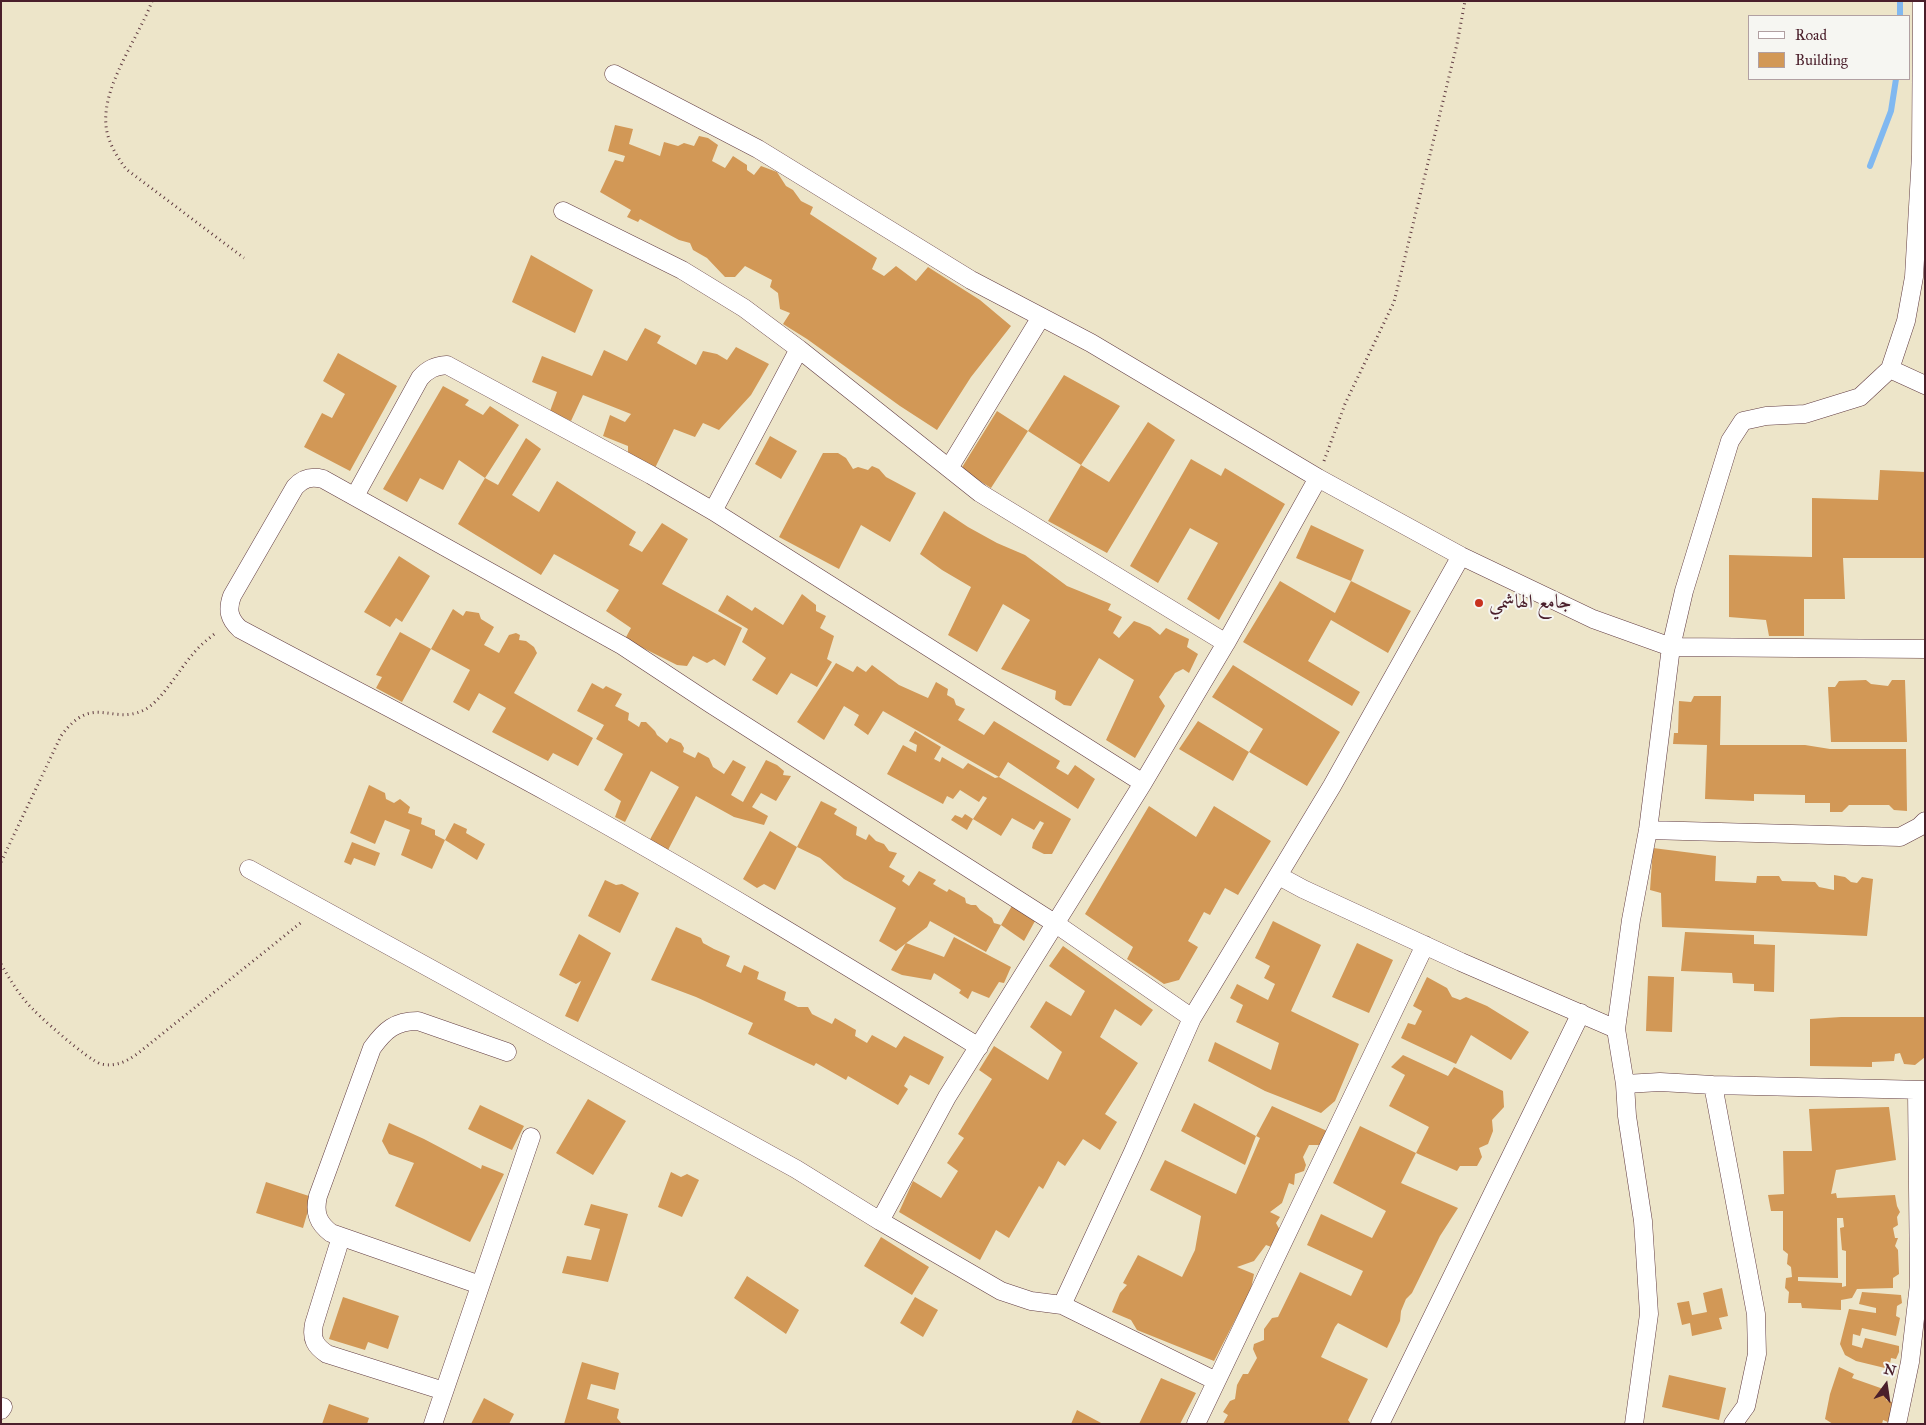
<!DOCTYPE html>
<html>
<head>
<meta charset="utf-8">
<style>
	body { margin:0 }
	#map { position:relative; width:1926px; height:1425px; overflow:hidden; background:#ede5c9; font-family:"IM FELL Great Primer",serif }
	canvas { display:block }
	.frame { position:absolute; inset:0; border:2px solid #4a1f2b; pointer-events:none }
	.legend { position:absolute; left:1748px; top:15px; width:162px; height:65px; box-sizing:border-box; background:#f6f6f2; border:1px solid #b1a0a2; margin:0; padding:6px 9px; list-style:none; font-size:15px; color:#4a1f2b }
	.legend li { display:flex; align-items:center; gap:10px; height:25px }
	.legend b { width:25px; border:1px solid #b1a0a2 }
	.north { position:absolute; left:1861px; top:1360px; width:50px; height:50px; -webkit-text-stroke:4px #f6f6f2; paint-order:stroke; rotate:14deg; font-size:14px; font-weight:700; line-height:20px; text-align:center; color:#4a1f2b }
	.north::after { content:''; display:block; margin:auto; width:18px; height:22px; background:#4a1f2b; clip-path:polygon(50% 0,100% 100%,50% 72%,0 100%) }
</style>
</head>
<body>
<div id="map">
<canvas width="1926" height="1425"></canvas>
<div class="frame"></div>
<ul class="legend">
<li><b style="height:6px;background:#fff"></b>Road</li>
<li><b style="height:14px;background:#d29856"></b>Building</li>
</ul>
<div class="north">N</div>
</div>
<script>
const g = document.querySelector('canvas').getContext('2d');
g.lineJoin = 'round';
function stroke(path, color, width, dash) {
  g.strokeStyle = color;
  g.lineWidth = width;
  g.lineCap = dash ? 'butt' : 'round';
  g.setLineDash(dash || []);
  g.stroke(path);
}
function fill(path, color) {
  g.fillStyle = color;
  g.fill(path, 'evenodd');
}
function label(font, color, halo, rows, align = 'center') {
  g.font = font + ' "IM FELL Great Primer",Amiri,serif';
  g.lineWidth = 4;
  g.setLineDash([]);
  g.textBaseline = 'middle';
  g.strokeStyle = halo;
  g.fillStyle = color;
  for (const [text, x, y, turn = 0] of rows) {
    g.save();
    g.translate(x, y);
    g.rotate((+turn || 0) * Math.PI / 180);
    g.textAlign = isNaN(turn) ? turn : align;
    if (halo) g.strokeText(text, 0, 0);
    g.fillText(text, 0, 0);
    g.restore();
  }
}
stroke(new Path2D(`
	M1900,16V1
	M1870,166L1891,111L1896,79`), '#80b8f0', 6);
fill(new Path2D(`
	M615,125L633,129L629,144L660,156L664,142L678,146L684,143L694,146L699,136L708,138L718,145L712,161L725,168L733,156L747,165V170L754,175L761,166L777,172L786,186L793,190L801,201L813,207L810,214L877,258L872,269L884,276L896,266L916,281L928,267L980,300L1011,326L971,377L937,430L900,406L807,339L783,324L790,313L780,309L778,293L770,287L772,280L745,266L735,277H725L707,258L693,250L690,243L679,240L640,219L638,222L627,217L631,210L600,192L615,160L623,162L625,156L608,151Z
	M531,255L593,290L575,333L512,302Z
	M645,328L661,336L657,343L696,365L703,351L717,354L727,360L736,347L769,364L751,395L719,430L703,423L695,437L674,429L655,468L628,455V446L603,436L610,415L625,422L631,414L583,395L571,421L550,411L557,392L532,382L542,356L592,376L604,350L627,361Z
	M338,353L397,386L350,471L304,447L322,413L332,418L345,394L323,381Z
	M1064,375L1120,406L1081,465L1109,482L1148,422L1175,440L1107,553L1048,521L1081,465L1028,431Z
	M443,386L469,400L465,405L483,415L490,406L519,425L485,478L498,485L526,438L541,449L512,495L539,512L557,481L636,532L629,545L642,552L662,523L688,539L662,584L742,628L725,666L714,659L707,663L693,656L687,666L677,665L625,639L631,628L606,611L619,590L554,554L541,575L458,524L485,478L459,460L443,490L420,478L407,502L383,489Z
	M997,411L1028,431L991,488L961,469Z
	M770,436L797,451L781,479L755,464Z
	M823,453H838L846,458L853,469L858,467L868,470L872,466L879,469L886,477L916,493L890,542L861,525L839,569L779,537Z
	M1191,459L1221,476L1225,468L1285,504L1219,620L1187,599L1218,543L1190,528L1158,583L1130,566Z
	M1880,470L1925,472V558H1843L1845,599H1804V636H1769L1766,620L1729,617V555L1812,557V498L1878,500Z
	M944,511L968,527L997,543L1025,555L1067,586L1111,604L1108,610L1122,617L1113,633L1119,638L1134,621L1150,627L1160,635L1166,628L1189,639L1187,647L1198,654L1189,673L1183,669L1175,673L1159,697L1165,706L1135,758L1106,740L1134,680L1099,658L1071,706L1064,705L1055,699L1056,691L1001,669L1030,620L1003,604L977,652L948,635L971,587L942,570L920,554Z
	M1311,525L1364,550L1351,581L1296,558Z
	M399,556L430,576L402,622L396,618L390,627L364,612Z
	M1280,581L1335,613L1351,581L1411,611L1388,653L1331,620L1308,661L1360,692L1352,706L1243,642Z
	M802,594L816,605V611L826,616L820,628L834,636L827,659L832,662L817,687L791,673L777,695L752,680L766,658L742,642L748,629L718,611L727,595L752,611L755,607L783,625Z
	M453,609L463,616L466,611L479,613L481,619L494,627L484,645L499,653L509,635L516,633L520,635L519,640L526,641L534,647L537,653L514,693L593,738L578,766L553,753L548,761L492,732L506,708L479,693L469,711L453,702L470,670L431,649L402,702L376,688L382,677L376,675L400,632L431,649Z
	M836,663L853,672L857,666L866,672L872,665L899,685L928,698L936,682L948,689L947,695L954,699L956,705L965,709L958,720L984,735L994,721L1060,761L1056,768L1068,775L1075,765L1095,779L1078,809L1008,762L999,777L1071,819L1052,854H1044L1032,848L1033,843L1044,823L1040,821L1034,830L1012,818L1001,836L973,819L987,798L983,796L979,802L960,790L953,799L947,796L943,804L887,774L903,745L916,752L917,745L909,741L915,731L941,747L934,759L940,762L942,757L963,769L968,763L995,778L999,777L883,711L868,735L854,725L859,715L844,706L824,740L797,722Z
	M1233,665L1340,732L1307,786L1249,752L1233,781L1179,749L1198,721L1249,752L1263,729L1212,697Z
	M1866,680L1871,684L1888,686L1892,680H1905L1907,742H1831L1828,687H1835L1839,681Z
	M592,683L603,689L606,686L622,694L615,706L629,713L628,720L639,727L641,722H646L655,731L657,735L667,743L670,738L681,743L684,748L683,752L695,758L698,752L709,758L713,767L724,774L733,760L746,767L731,795L743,802L766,760L777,765L784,771L783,775L791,776L776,801L761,793L752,807L768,816L764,825L734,817L696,796L668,850L648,843L679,787L651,771L625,822L615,817L621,801L604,790L623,754L596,739L604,725L577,711Z
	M1694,696H1721L1720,745H1805L1830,749H1906L1907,811L1894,810L1889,805H1849L1842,812H1830V803H1805V795L1754,794V801L1705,799L1707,745L1673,744L1674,733H1678L1679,701L1691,702Z
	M369,785L385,793L386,799L394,803L400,799L410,807L408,813L422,818L421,824L435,830V835L445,840L432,869L401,855L410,830L385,820L375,844L350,833Z
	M821,801L837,809L834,814L857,827L856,835L866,840L869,834L876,841L884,844L889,851L897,853L889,867L905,876L902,881L909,886L919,871L936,880L933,884L947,892L949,889L965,898L966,903L971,905H976L980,910L992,918L994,923L1001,925L986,952L930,921L927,927L896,951L879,941L896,908L844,879L820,858L797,847Z
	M1149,806L1196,837L1214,806L1271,841L1238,895L1225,888L1210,915L1204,912L1188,941L1198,947L1179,980L1164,984L1127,959L1133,947L1085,914Z
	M965,814L973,819L967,830L951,820L955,815L962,818Z
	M454,823L467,829L466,833L485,844L477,860L445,840Z
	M770,831L797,847L775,890L764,884L757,888L743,879Z
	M352,842L380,853L375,866L354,858L351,865L344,862Z
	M1653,848L1716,856L1715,881L1756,883L1757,876H1779L1782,881L1815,882L1819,887L1834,890V875L1845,877L1851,882L1857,883L1862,877L1873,879L1867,936L1662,927L1661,893L1650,890Z
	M605,880L616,885L622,884L639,893L620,933L588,916Z
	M1013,904L1023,909L1028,917L1035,921L1024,941L1001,925Z
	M1273,921L1321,945L1291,1011L1359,1044L1335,1101L1321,1113L1265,1091L1208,1061L1215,1042L1271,1070L1279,1043L1236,1022L1243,1005L1230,998L1237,984L1268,1000L1275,984L1264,978L1270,966L1255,958Z
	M676,927L701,938L703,943L714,949L730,956L726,966L741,973L744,965L759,972L757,979L786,992L784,1000L798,1007H808L812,1014L832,1024L835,1018L856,1030L855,1036L867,1043L872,1035L896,1048L904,1036L944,1057L929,1085L910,1075L904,1086L908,1089L898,1105L848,1076L846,1080L816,1063L814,1066L748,1034L753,1023L696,997L651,980Z
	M1685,932L1754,935V944L1775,945L1774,992L1754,991V984L1733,983L1732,973L1681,971Z
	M579,934L611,953L578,1022L565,1016L581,981L576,984L559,975Z
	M954,937L1011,967L1004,983L999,982L989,998L972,991L968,999L959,993L961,990L934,973L931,980L902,975L891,970L906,943L944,957Z
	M1357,943L1393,960L1369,1013L1332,997Z
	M1063,946L1153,1010L1141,1026L1115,1009L1100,1037L1138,1063L1105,1114L1117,1122L1100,1150L1083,1139L1065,1166L1058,1161L1043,1189L1039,1186L1009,1238L996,1230L980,1260L899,1212L913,1181L941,1198L958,1171L947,1163L964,1138L958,1134L992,1079L979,1070L994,1046L1048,1080L1062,1052L1030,1027L1046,1001L1071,1016L1085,991L1049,966Z
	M1648,976L1674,977L1672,1032L1646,1031Z
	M1427,977L1447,988L1452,997L1460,1000L1466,997L1487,1006L1529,1032L1511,1060L1471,1035L1456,1064L1401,1038L1408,1023L1415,1025L1422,1011L1413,1006Z
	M1841,1017H1925V1057L1915,1065L1904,1064L1900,1053L1895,1054L1894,1061L1872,1062V1067L1810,1066V1019Z
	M1403,1055L1448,1076L1454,1067L1503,1091L1504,1107L1492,1120L1493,1131L1488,1144L1479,1148L1482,1157L1477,1166H1460L1457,1171L1416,1153L1429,1127L1389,1106L1405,1075L1391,1067Z
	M588,1099L626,1121L593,1175L556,1153Z
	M1194,1103L1256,1136L1245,1165L1181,1131Z
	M480,1105L524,1126L512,1150L468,1129Z
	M1272,1106L1327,1131L1322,1145H1309L1303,1157L1306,1165L1304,1171L1295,1174L1294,1185L1289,1183L1282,1203L1270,1212L1280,1217L1276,1223L1281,1232L1274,1248L1266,1245L1254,1261L1237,1267L1254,1274L1251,1289L1214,1361L1137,1330L1131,1320L1112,1312L1120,1293L1127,1285L1123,1283L1138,1255L1182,1277L1195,1250L1201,1216L1150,1190L1165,1160L1236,1194L1260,1138L1256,1136Z
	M1889,1107L1896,1160L1836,1170L1831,1194L1836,1193L1837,1198L1895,1195L1897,1206L1900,1212L1897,1217L1898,1225L1893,1228L1895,1238H1898L1895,1246L1898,1250L1899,1274L1893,1278V1288L1857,1289L1852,1298L1841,1300V1310L1802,1308L1801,1303H1788L1789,1292L1785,1288L1786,1278L1792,1277L1791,1267L1787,1264L1788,1254L1783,1250V1211H1771L1768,1195L1784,1194L1783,1151H1812L1809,1109ZM1837,1218H1843L1844,1227L1840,1228L1842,1250L1846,1251V1286L1842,1287V1283L1798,1281V1277L1838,1278Z
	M389,1123L424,1139L481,1169L482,1165L504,1174L470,1242L395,1206L414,1163L389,1154L382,1141Z
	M1360,1126L1416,1153L1401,1183L1458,1208L1440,1236L1412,1293L1406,1299L1401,1311L1400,1321L1387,1348L1338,1323L1335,1327L1321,1357L1368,1379L1348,1420L1351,1424H1223L1228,1415L1223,1412L1230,1401L1235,1399L1237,1385L1243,1374H1248L1257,1358L1253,1349L1254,1344L1264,1340V1329L1272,1318L1278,1317L1300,1272L1351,1296L1363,1271L1307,1245L1321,1214L1372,1238L1386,1211L1333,1183Z
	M671,1172L681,1177L687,1174L699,1180L682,1217L658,1207Z
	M266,1182L312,1197L303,1228L256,1213Z
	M591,1204L628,1214L608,1282L562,1273L567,1256L591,1260L600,1229L584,1225Z
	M881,1237L929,1267L912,1295L864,1266Z
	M747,1276L799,1310L786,1334L734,1298Z
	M1722,1288L1728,1316L1719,1318L1722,1329L1692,1336L1690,1323L1682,1325L1677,1303L1689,1301L1692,1315L1707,1312L1703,1293Z
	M1862,1292L1901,1295L1902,1303L1897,1306L1896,1316L1900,1318L1896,1336L1862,1328L1860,1336L1853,1334L1852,1345L1862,1348L1865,1338L1899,1346V1352L1896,1359L1891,1358L1889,1369L1856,1361L1845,1355L1840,1344L1849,1309L1876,1313V1308L1859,1304Z
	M343,1297L399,1316L388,1349L368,1342L365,1350L329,1339Z
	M915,1297L938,1310L923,1337L900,1323Z
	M582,1362L619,1373L615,1390L591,1384L587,1399L619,1409L617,1418L622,1424H564Z
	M1839,1367L1854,1374L1852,1378L1889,1391L1886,1400L1892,1402V1413L1888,1422L1883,1420L1882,1424H1833L1825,1419L1830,1394Z
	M1669,1375L1726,1388L1719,1420L1662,1407Z
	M1161,1378L1196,1393L1180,1424H1139Z
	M484,1398L514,1414L509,1424H471Z
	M329,1404L369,1418L367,1424H322Z
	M1077,1410L1103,1424H1071Z`), '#d29856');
const minor = new Path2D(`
	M614,74L758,149L971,280L1091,343L1318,478L1461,556L1593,619L1671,647L1925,649
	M563,211L682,270L744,308L799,349L980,493L1226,643
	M1890,369L1925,385
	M949,468L1041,317
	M355,496L420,378C428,369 435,366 447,365L651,475L713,511L1143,783
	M713,511L799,349
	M1648,830L1900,837L1919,827L1925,821
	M249,869L796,1169L880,1221L1001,1291L1031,1301L1062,1305L1216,1381
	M1279,876L1303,889L1461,962L1616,1029
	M979,1047C837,960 695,873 549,793C447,737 343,684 240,629C229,619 227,610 232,596L295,487C303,478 311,476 323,479L623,646L711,704L1056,924L1192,1018
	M1625,1084L1660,1082L1713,1085L1925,1090
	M1713,1085L1756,1314L1757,1354L1746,1406L1733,1424
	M880,1221L947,1097L1143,783L1226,643L1318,478
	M341,1237L314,1324C311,1339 315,1346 327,1354L444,1391
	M480,1285L331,1233C318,1223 314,1213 318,1196L372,1048C385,1030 395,1021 418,1021L507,1052
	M1062,1305L1133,1152L1192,1018L1332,786L1461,556
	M1,1410L3,1407
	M433,1424L531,1137
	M1196,1424L1425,945
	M1380,1424L1581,1013
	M1634,1424L1649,1314L1643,1221L1627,1116L1625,1084L1616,1029L1631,920L1648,830L1671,647L1684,591L1730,441L1743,421L1766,416L1805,414L1860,397L1890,369L1906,321L1914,277L1921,155L1922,1
	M1897,1424L1910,1362L1919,1284L1917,1091`);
stroke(minor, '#623d43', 19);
stroke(new Path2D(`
	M152,1C138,40 98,90 107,132C110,146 118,158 126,169L244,258
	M1324,461L1345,404L1394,302L1457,44L1465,1
	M1,862L61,736C93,692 111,726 144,710C160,703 179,670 192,655C199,646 208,639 217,632
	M1,964C9,978 17,991 27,1003C37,1015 88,1060 101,1064C115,1067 126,1062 137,1054L303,921`), '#623d43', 3, [1, 4]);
stroke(minor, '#fff', 18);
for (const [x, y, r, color] of [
	[1479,603,5,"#c8321e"]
]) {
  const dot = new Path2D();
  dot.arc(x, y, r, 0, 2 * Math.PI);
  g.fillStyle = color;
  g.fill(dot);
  stroke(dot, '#f6f6f2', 2);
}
label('20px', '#4a1f2b', '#f6f6f2', [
	["جامع الهاشمي",1489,603]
], 'left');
</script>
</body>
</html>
